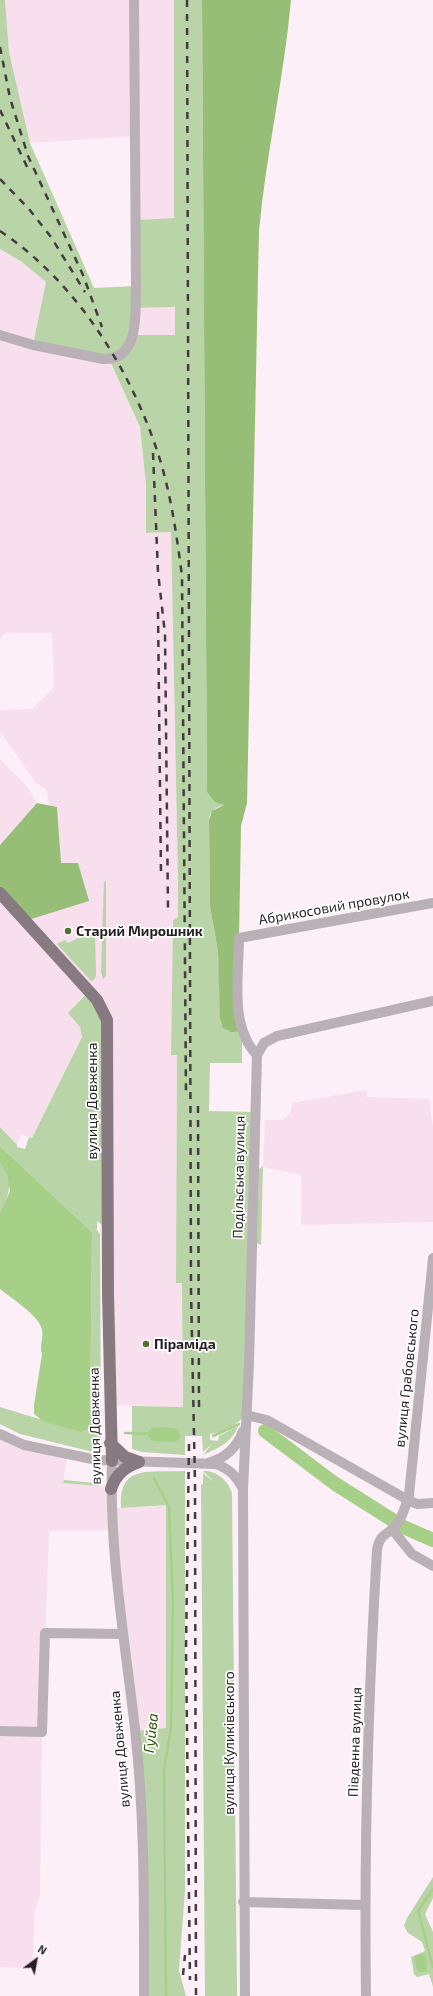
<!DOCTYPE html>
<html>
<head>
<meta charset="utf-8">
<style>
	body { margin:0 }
	#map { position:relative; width:433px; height:1996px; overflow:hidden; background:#fdeff7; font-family:"Exo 2",sans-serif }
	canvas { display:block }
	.north { position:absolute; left:16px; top:1940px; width:40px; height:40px; -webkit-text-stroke:3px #fff; paint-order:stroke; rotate:32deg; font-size:11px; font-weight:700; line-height:16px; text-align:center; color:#251f23 }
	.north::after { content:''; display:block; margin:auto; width:14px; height:18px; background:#251f23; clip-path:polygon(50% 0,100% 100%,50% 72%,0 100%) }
</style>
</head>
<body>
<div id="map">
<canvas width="433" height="1996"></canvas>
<div class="north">N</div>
</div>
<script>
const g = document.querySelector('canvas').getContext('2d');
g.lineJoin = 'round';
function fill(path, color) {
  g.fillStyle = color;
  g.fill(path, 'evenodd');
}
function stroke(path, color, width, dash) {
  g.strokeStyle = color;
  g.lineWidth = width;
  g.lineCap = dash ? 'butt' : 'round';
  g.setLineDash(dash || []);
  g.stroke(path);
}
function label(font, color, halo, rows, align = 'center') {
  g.font = font + ' "Exo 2",sans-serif';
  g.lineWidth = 3.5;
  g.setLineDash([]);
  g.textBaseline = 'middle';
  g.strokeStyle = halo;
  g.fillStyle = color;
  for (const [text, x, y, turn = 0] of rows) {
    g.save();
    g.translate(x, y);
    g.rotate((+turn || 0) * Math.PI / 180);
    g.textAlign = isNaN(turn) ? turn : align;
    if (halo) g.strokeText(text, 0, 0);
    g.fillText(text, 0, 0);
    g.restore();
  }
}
fill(new Path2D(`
	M5,0H174L175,218L136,220V136L30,143L9,52Z
	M0,249L22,262L46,282L109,359L140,427L146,485V533L171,532L178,880V917L173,921L171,1055H177L176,1283H182L183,1407L109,1405L108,1283L88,991L68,1013L80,1027L82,1037L32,1138L21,1135L17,1145L0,1127V893L61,863L57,807L49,806L47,790L35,782L0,731V710L32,709L54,687L52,633H6L0,638Z
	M175,307V335H133L135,308Z
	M0,759L29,789L37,803L0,844Z
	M366,1090L367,1097L429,1099L433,1126V1222L301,1225V1175L263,1167L265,1120H283L291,1112L292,1103Z
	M0,1434L68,1454L63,1483L111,1486V1509L166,1504V1728L135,1731L114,1530L49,1531L42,1732L40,1895L34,1915L33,1969L0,1967Z`), '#f8dfed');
fill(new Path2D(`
	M0,0H5L9,52L30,143L94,288L135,286L136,220L174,218V0H202L207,792L224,805C215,808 210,810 209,820L210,907L218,951L221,1024L228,1031H242V1063H210L209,1111L254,1112L246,1415C237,1424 224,1432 210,1434V1440L218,1441L219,1436L238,1426C233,1442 218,1448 203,1455L212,1444L203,1452L202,1436H185V1455L142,1452L132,1449V1406L183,1407L182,1283H176L177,1055H171L173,920L178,917V880L171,532L146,533V485L140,427L109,359L33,345L46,282L22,262L0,249ZM175,307V335H133L135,308Z
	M104,881L106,882V976L103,979L101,972Z
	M92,931L95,933L96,976L94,980L91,981L57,944L65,940L68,943Z
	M89,991L102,1008L108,1230L97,1221V1230L100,1234L101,1439L100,1450L97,1453L20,1434L0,1424V1407L39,1419L90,1424L92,1232L0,1146V1127L17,1145V1147L25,1149L29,1137L32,1138L82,1037L80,1027L68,1013Z
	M0,1163C15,1179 9,1196 0,1213Z
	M263,1166L261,1245L257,1243L259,1169Z
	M95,1470L100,1475V1486L63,1483L64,1480L94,1483Z
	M185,1471V1890L179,1970L186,1996H144L135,1731L166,1728V1505L121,1508C118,1463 151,1473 185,1471Z
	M203,1471C216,1470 228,1480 232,1493L237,1996H205L201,1485L203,1484V1473L215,1483Z
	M433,1877V1898L425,1914L433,1932V1987L429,1974L417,1977L414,1974L411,1957L425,1951L422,1942L408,1933L404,1926L407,1918Z`), '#b9d4a7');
fill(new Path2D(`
	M202,0H291C284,78 266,154 259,231L247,803L241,826L238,996L242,1031L231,1032L223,1028L220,1019L218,951L210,907L209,820L212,811L224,805L215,802L207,792Z
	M37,803L57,807L61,863H78L89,901L25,921L0,893V845Z`), '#96be77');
fill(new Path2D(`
	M0,1146L92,1232L90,1424L88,1428L82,1432L44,1422L34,1414V1405L42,1354C39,1346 44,1338 42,1330C40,1316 11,1298 0,1289V1213L10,1191L7,1174L0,1163Z
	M420,1954L425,1955L427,1968L426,1971L420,1972L417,1970L414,1959L415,1956Z`), '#a6cf87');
stroke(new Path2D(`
	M125,1433L155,1434
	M213,1436L239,1424
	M154,1478L169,1507L173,1602L171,1728L164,1770L166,1996
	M433,1889L418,1911L433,1967`), '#a6cf87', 2.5);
stroke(new Path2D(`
	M265,1431L334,1483L394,1521
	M155,1434L173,1435
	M401,1526L433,1540`), '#a6cf87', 14);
stroke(new Path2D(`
	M0,335L33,345L103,359C141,360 135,311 136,286L134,0
	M257,1055C229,1026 239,975 239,938L433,903
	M246,1415L267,1420L408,1500L417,1504L433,1503
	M0,1434L24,1445L97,1460L216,1464C230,1469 237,1477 243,1489
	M112,1461C109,1551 125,1641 135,1729C145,1818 144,1907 144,1996
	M208,1463C226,1458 237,1448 243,1431
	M392,1529L412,1554L433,1566
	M0,1731L42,1732L45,1633L123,1634
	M243,1902L364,1905
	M245,1996L243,1489L249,1363L257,1055L264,1043L277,1036L433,1001
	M366,1996C364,1847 368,1699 377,1550C380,1532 388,1536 397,1524C403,1516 406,1505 409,1495L433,1258`), '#b9b1b6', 10);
stroke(new Path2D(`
	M0,893L97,1000L107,1020L108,1293L112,1461
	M110,1443L125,1457L139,1462
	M111,1489C116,1474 125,1467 139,1462`), '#877a81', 12);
stroke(new Path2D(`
	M187,0L191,1289L195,1484L196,1996
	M0,47L10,98L28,156L83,275L102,327
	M0,110L30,173
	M0,179L29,209L51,237L85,292
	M0,231C78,283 134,374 161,463C172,501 177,538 182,576L186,1096
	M153,453L158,572L165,634L168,910
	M158,612L161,876
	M198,1106L199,1410
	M189,1444L186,1648L190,1980
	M183,1975L185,1955`), '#423b3f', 2.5, [7, 7]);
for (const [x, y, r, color] of [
	[68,931,4,"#4d722c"],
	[146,1344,4,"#4d722c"]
]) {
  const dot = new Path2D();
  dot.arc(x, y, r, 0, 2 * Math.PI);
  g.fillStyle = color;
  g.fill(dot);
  stroke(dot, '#fff', 1.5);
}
label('14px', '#251f23', '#fff', [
	["Абрикосовий провулок",334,907,-10],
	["вулиця Довженка",92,1101,-90],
	["Подільська вулиця",239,1177,-89],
	["вулиця Грабовського",407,1378,-84],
	["вулиця Довженка",95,1426,-91],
	["Південна вулиця",355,1742,-88],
	["вулиця Куликівського",229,1743,-90],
	["вулиця Довженка",120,1749,-95]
]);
label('bold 14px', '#251f23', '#fff', [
	["Старий Мирошник",76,931],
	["Піраміда",154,1344]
], 'left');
label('italic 15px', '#2e5203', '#fff', [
	["Гуйва",151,1733,-84]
]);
</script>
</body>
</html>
